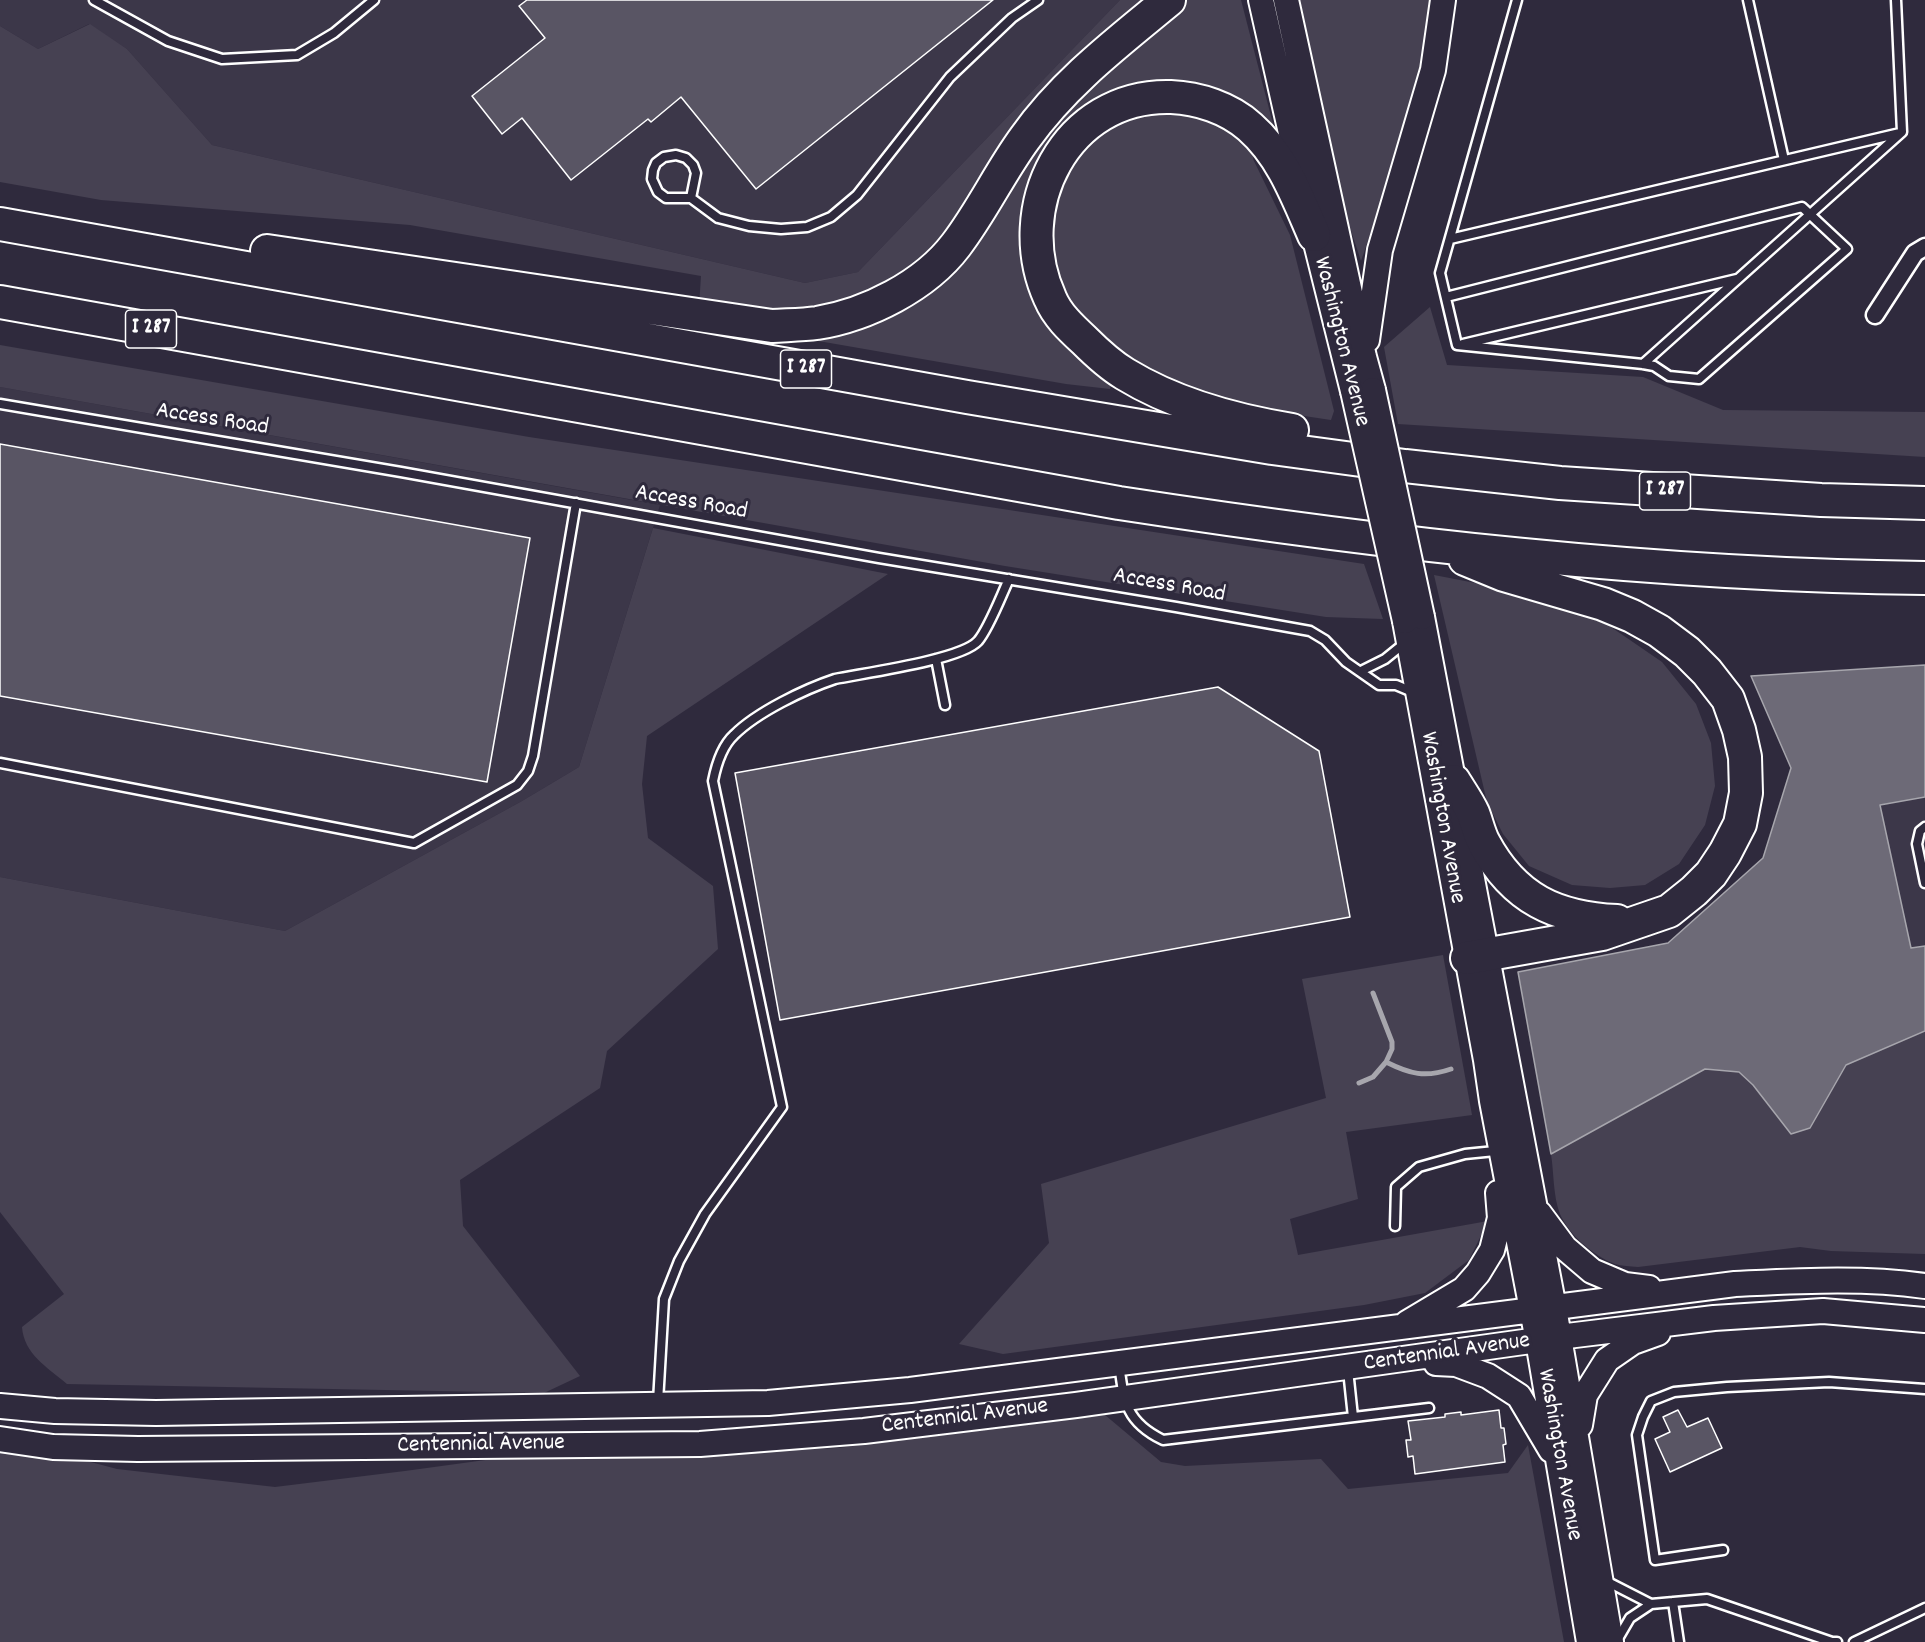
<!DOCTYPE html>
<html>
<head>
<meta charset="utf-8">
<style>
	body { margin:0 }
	canvas { display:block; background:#2f2a3d }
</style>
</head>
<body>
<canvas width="1925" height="1642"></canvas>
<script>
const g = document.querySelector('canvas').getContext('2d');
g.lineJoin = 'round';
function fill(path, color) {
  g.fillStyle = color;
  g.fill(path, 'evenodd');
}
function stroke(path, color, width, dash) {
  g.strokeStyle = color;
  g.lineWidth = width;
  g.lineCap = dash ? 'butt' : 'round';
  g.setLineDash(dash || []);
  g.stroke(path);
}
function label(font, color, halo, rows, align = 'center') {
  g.font = font + ' Dekko,sans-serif';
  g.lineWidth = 6;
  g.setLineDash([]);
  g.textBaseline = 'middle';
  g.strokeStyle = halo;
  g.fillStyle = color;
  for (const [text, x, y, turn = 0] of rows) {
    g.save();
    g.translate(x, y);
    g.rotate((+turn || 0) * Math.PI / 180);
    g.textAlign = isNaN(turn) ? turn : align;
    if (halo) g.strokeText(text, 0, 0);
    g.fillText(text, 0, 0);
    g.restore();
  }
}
fill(new Path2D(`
	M0,0H1120L858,272L805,283L212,145L127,49L89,24L38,49L0,26Z
	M0,387L660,505L579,767L522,801L285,931L0,877Z
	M1925,797V946L1911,949L1880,805Z`), '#3c3749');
fill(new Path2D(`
	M1120,0H1153L935,252L885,289L815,312L699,307L701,276L410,225L101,200L0,182V26L38,49L90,24L127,49L212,145L805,283L858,272Z
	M1184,0H1241L1274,128L1265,129L1121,94L1024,237L1112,381L1110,389L1066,384L784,335L879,316L1088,78Z
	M1300,0H1429C1428,47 1415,94 1401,139C1389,180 1375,220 1361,261L1340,197Z
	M1167,108L1202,113L1258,145L1253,159L1290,235L1334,411L1331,420L1231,405L1186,391L1113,350L1083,322L1057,287L1048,216L1068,158L1126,115Z
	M1430,307L1447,365L1643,377L1723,410L1925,412V457L1398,424L1384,347Z
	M0,345L529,437L1364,564L1383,619L1326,617L1005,566L0,387Z
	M653,528L888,574L647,736L642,784L648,838L713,886L718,949L607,1051L600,1088L460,1180L463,1226L580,1376L544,1393L67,1384C47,1367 24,1354 22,1327L64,1294L0,1212V877L285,931L522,801L579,767Z
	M1434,575L1527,593L1608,625L1662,662L1696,704L1711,743L1715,786L1705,825L1679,864L1645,885L1610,888L1572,885L1529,866L1503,834L1487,802Z
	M1443,955L1472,1115L1346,1132L1358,1199L1290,1219L1298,1255L1488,1221L1469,1260L1425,1293L1364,1305L1003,1354L959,1344L1049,1243L1041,1184L1326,1098L1302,979Z
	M1925,1031V1254L1831,1251L1800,1247L1638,1267C1630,1266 1622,1266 1615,1264C1594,1256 1569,1235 1560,1214C1553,1196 1554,1173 1551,1154L1705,1069L1739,1072L1753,1085L1791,1134L1810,1128L1846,1065Z
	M1105,1415L1161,1462L1185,1466L1321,1459L1348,1489L1508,1473L1528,1445L1564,1642H0V1438L117,1469L275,1487L405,1471L544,1452L707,1454L838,1448Z`), '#464152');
const water = new Path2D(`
	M1925,665V797L1880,805L1911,948L1925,946V1031L1846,1065L1810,1128L1791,1134L1753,1085L1739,1072L1705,1069L1551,1154L1518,972L1668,943L1763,858L1791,768L1751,676Z`);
fill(water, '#6d6a77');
stroke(water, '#a7a6ad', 1.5);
stroke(new Path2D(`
	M1373,993L1392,1042V1049L1386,1062
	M1359,1083L1373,1077L1386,1062C1410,1074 1425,1078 1451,1069`), '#a7a6ad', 5);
const building = new Path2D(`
	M527,0H993L756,189L681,97L651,122L648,119L571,180L522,118L502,134L472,96L545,38L519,6Z
	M0,444L530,538L487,782L0,696Z
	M1218,687L1319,751L1350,917L780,1020L735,773Z
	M1499,1410L1501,1428H1504L1506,1444L1503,1445L1505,1462L1415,1474L1413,1456L1408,1457L1406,1440H1411L1408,1421L1445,1417V1414L1461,1412V1415Z
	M1678,1410L1687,1427L1708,1418L1722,1448L1670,1472L1655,1439L1670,1432L1663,1417Z`);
fill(building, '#595564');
stroke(building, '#fff', 1.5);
const lane = new Path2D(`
	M94,0L168,41L222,59L297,55L334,33L374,0
	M1748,0L1784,160
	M691,198L696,173L693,165L686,158L676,155L664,157L656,163L653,170L652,179L658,192L666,198H691L718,218L749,226L781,229L807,227L831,217L857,195L950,77L1012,18L1038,0
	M1450,239L1900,133
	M1446,297L1802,207L1847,249L1699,379L1669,376L1654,366L1643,364L1457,345L1440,273L1517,0
	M1463,344L1737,279
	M1643,364L1902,132L1896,0
	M0,404L401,472L879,558L1176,607L1310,631L1325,640L1346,662L1379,685H1396L1415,693
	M936,659L945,705
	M1361,671L1385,659L1406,642
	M0,763L414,843L517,785L528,771L533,756L576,503
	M1925,827L1920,831L1917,844L1925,883
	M1395,1226L1396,1187L1419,1167L1465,1154L1495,1151
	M1119,1364C1124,1402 1126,1422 1163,1440L1429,1408
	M1348,1370L1353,1417
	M658,1402L664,1299L679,1261L705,1214L782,1107L713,781C716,766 722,746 734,735C757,712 805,689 835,679C864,673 961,660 978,641C989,628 1001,596 1009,579
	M1723,1550L1655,1560L1637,1435L1643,1417L1651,1401L1674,1392L1727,1387L1829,1382L1925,1389
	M1606,1581L1651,1604
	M1673,1602L1679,1642
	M1616,1642L1630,1618L1651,1604L1707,1599L1832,1642H1837
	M1854,1642L1925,1608`);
const street = new Path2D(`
	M1875,315L1915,253L1925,247`);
const secondary = new Path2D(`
	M1261,0L1314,235L1353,391
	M1286,0L1364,357L1373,390
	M1367,340L1380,250L1433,70L1443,0
	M1422,617L1554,1308L1611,1642
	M1405,621L1486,1060L1492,1101L1538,1341L1589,1642
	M1539,1213L1565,1248L1592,1271L1625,1285L1649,1288
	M1407,1323L1464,1289L1478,1273L1492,1250L1500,1218L1498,1193
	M1436,1363L1456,1364L1488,1376L1519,1396L1551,1450
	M0,1406L55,1411L156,1413L768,1403L910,1390L1735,1284C1799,1281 1862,1277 1925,1286
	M1580,1425L1585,1395L1607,1360L1633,1342L1658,1333
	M0,1439L53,1447L138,1449L700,1444L864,1431L1076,1405L1559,1337L1714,1318L1823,1311L1925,1320`);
const highway = new Path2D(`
	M0,224L967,397L1272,448L1405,466L1560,483L1821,500L1925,503
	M267,251L772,326C787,325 802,325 817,323C867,315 925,286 956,245C982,211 1000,172 1025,138C1064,83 1117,43 1169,0
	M0,302L1119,503C1386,544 1655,575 1925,578
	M1292,430C1237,421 1174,404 1125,374C1110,365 1096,352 1084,340C1071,328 1057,315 1050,298C1009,208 1065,94 1171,97C1198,98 1229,108 1250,127C1282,155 1297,196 1314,235
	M1465,559L1504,575L1603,604L1632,616L1659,631L1687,652L1707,672L1728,699L1739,730L1745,757L1746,793L1740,824L1725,853L1711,874L1694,891L1669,911L1602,934L1467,958
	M1454,781C1460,791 1468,802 1473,813C1477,823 1479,834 1484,843C1514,899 1556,918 1617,921`);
stroke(lane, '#fff', 13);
stroke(street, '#fff', 21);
stroke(secondary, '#fff', 28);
stroke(highway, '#fff', 36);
stroke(lane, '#2f2a3d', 8);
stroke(street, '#2f2a3d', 16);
stroke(secondary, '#2f2a3d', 24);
stroke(highway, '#2f2a3d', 32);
const secondaryBridge = new Path2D(`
	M1373,390L1422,617
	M1353,391L1405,621`);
stroke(secondaryBridge, '#fff', 28, []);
stroke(secondaryBridge, '#2f2a3d', 24);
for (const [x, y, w] of [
	[151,329,51],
	[806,369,51],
	[1665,491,51]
]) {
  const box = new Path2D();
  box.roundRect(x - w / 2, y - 19, w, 38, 4.5);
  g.fillStyle = '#2f2a3d';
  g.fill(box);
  stroke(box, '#fff', 1.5);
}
label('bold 22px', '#fff', null, [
	["I 287",151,329],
	["I 287",806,369],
	["I 287",1665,491]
]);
label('24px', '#fff', '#2f2a3d', [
	["Washington Avenue",1340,342,76],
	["Access Road",212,421,9],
	["Access Road",691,504,10],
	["Access Road",1169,587,10],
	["Washington Avenue",1441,818,80],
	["Centennial Avenue",1447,1354,-8],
	["Centennial Avenue",965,1418,-7],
	["Centennial Avenue",481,1446,-1],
	["Washington Avenue",1558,1455,80]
]);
</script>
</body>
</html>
